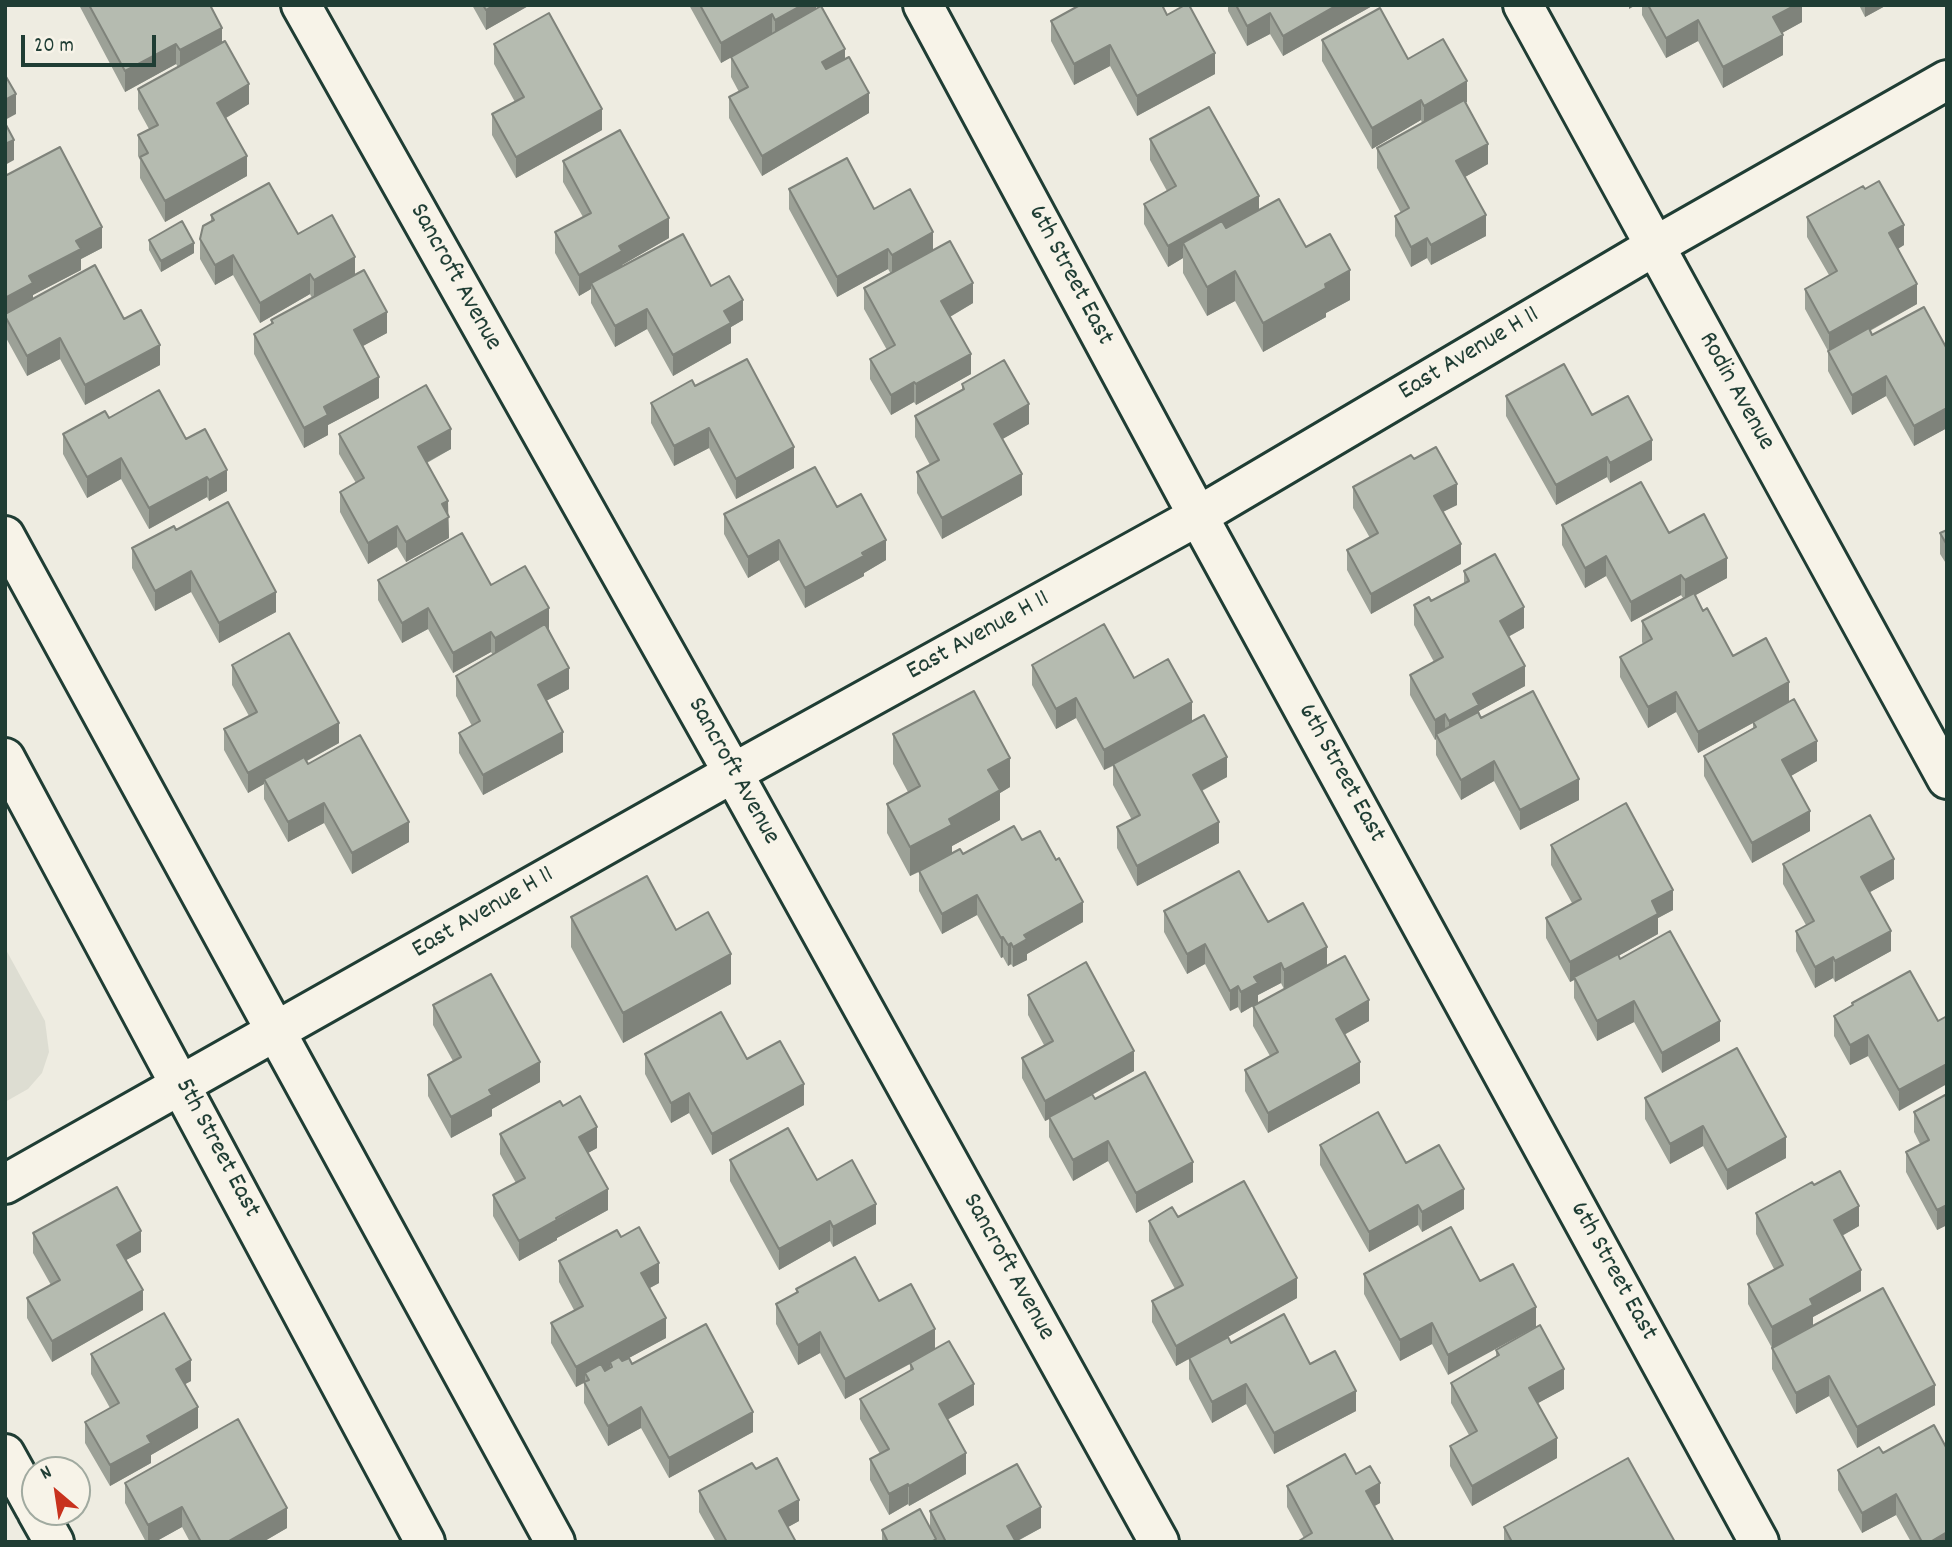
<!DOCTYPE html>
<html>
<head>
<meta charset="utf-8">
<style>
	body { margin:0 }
	#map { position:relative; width:1952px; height:1547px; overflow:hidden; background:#eeece1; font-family:Dekko,sans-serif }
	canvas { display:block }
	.frame { position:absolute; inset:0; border:7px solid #1f3d34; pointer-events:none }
	.north { position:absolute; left:21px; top:1456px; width:70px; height:70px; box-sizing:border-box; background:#f7f3e8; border:2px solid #a1aaa0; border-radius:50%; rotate:331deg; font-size:19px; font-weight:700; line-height:28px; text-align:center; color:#1f3d34 }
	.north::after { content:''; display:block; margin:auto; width:24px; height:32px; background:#c8321e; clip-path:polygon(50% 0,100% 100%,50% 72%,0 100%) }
	.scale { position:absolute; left:21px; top:35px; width:135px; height:32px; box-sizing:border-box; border:4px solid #1f3d34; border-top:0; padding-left:9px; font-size:21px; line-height:24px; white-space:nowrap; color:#1f3d34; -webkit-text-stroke:5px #f7f3e8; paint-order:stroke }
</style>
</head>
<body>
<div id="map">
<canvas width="1952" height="1547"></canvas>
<div class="frame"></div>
<div class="north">N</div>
<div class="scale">20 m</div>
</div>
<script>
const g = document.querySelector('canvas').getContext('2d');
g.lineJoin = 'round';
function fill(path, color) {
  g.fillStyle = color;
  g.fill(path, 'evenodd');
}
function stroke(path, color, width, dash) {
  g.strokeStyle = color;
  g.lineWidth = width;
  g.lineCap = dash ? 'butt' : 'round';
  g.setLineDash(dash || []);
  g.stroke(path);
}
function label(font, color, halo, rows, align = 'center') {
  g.font = font + ' Dekko,sans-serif';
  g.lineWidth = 5;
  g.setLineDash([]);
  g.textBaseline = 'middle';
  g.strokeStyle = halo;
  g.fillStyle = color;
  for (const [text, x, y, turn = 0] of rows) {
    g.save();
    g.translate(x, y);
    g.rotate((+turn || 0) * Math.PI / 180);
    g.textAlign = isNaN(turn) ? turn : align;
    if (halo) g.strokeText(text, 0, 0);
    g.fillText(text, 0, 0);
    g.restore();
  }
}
fill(new Path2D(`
	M5,948L45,1021L49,1052L42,1073L28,1089L5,1102Z`), '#ddddd2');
const minor = new Path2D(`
	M301,5L733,773L1159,1542
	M923,5L1198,516L1759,1542
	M1523,5L1947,779
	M5,536L555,1542
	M5,1184L733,773L1198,516L1655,246L1947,80
	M5,1454L35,1508
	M37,1512L54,1542`);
const tertiary = new Path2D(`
	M5,758L425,1542`);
stroke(minor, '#1f3d34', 44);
stroke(tertiary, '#1f3d34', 44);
stroke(minor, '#f7f3e8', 38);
stroke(tertiary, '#f7f3e8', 38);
fill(new Path2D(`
	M79,5H210L222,42L249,104L226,118L247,176L165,222L140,178V160L138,156V135L149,129L138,109V89L178,67L176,64L125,92Z
	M472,5H530L486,30Z
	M689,5H816V9L845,59L869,113L762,176L729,118V97L739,92L731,77V57L721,63Z
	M1228,5H1374L1283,56L1270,34L1247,46L1228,11Z
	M1642,5H1802V22L1782,33L1783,55L1723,88L1698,41L1666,58L1642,15Z
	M1859,5H1887L1865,17Z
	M1167,15L1215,74L1137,116L1110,66L1074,85L1051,41V21Z
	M1322,40L1408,59L1467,102L1465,103L1488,164L1465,177L1486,236L1431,265L1427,258L1411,267L1395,236V216L1401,213L1377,168V148L1422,123L1421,120L1372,149L1322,61Z
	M494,44L602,130L516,178L492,135V114L515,102L494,64Z
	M1150,139L1259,210L1306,247L1350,300L1326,313V317L1263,352L1235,301L1207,316L1183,273V258L1168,267L1144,224V204L1167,191L1150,160Z
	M563,161L669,238L622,265V267L711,286L743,320L731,327V343L673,376L647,329L615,347L591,303V289L579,296L555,253V232L583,217L563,182Z
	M5,176L102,248L81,259V270L33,295V299L124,319L160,365L85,405L60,359L27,376L5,336Z
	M789,189L874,209L933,250L973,303L950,317L971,374L916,405L914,402L891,415L870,379V359L887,350L864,309V288L891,274L888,269L837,297L789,209Z
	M211,215L298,234L355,274L387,333L362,346L379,398L328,425V435L304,448L254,354V334L271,324V320L312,298L310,294L260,323L233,275L215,285L200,259V239L211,222Z
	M1807,217L1904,245L1898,249L1917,304L1870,331L1872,335L1947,349V428L1914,446L1886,396L1852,415L1828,371V351L1805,309V289L1829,275L1807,237Z
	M149,240L194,253L161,272L149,250Z
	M962,384L1029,424L1002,439L1022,495L942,539L917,493V472L930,465L915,437V416L962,391Z
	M695,386L794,468L736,499L709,448L674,466L651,423V403Z
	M1506,396L1592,415L1652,460L1610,483L1607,477L1556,505L1506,416Z
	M109,418L186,439L227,491L209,501L207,497L149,529L121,479L87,498L63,454V434Z
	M339,434L451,449L427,463L448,515L449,538L406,562L397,547L368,564L340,512V492L356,483L339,454Z
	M1414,459L1457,505L1443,512L1461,564L1371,614L1347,570V550L1370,538L1353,508V487Z
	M1945,469H1947V492L1945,490Z
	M837,507L886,560L864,573V576L805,608L779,560L748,578L724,534V514Z
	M1562,525L1669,533L1727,578L1695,595L1703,611L1733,656L1789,701L1817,761L1791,776L1810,831L1752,863L1704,776V756L1753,728V723L1698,753L1676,712L1648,728L1620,677V657L1643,644L1642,642V621L1683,598L1681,595L1631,622L1606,576L1585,588L1562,545Z
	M176,530L276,612L219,643L191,592L155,611L132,568V548Z
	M1947,530V565L1940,554V533Z
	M1464,571L1524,628L1508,637L1525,686L1479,711L1481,718L1579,800L1520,830L1494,781L1461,800L1436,755V739L1435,740L1410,695V675L1434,662L1414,625V605L1431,601L1464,583Z
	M378,580L491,585L549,629L569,689L546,701L563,752L483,795L459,753V733L472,726L456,696V676L493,655L491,652L453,673L428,629L402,643L378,600Z
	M232,665L339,743L307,761L308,764L409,842L352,874L324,823L288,842L264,799V784L248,793L224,750V729L249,716L232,685Z
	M1032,665L1134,678L1192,722L1227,777L1202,791L1219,843L1137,886L1117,848V827L1132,820L1113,785V766L1104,770L1076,718L1056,729L1032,685Z
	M893,734L1010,787L1000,793V820L952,846V853L963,854L1022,840L1083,922L1027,954V960L1013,967L1011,964L1008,966L1003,957L1001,958L977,915L942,934L919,891V872L910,876L887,833V804L908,792L893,764Z
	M1551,845L1673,910L1658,918V934L1618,956L1620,959L1720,1041L1662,1073L1634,1022L1597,1041L1574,998V980L1570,982L1546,938V918L1572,903L1551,865Z
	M1783,864L1894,879L1870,892L1891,951L1835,982L1833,978L1815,988L1796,951V931L1806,925L1783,884Z
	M1164,911L1268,922L1327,965L1369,1021L1344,1035L1360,1083L1268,1133L1245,1091V1070L1270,1056L1253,1026V1006L1241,1013L1238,1007L1230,1011L1205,964L1187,974L1164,932ZM1281,983L1284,989L1258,1003V995Z
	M571,917L676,930L731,984L623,1043L571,947Z
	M1910,971L1899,1111L1868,1056L1850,1065L1834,1036V1016L1852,1005V1003Z
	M1028,995L1134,1071L1092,1095L1095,1099L1193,1182L1136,1213L1108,1161L1073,1181L1049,1137V1119L1045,1121L1022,1078V1058L1044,1045L1028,1015Z
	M433,1005L540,1082L492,1109V1116L451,1138L428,1096V1075L453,1061L433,1025Z
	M645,1054L747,1059L804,1105L712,1155L689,1113L671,1123L645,1074Z
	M1947,1094V1225L1937,1230L1906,1172V1152L1920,1144L1914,1132V1112Z
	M1645,1098L1786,1158L1727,1190L1703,1146L1670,1164L1645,1119Z
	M563,1106L597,1148L588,1153L608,1210L557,1238V1240L519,1261L493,1216V1195L516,1183L500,1154V1134Z
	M1320,1145L1406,1163L1464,1209L1422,1232L1418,1225L1369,1252L1320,1165Z
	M730,1160L817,1180L876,1224L833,1247L830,1241L779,1270L730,1181Z
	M1814,1185L1859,1226L1842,1236L1861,1291L1813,1317V1325L1772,1348L1748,1304V1284L1774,1269L1756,1234V1213Z
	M1178,1217L1297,1298L1203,1351L1231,1343L1310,1364L1356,1411L1274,1454L1246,1404L1212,1423L1189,1379V1359L1176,1366L1152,1322V1301L1175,1289L1149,1241V1221Z
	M33,1233L141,1252L126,1260L143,1310L52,1362L27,1318V1298L51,1285L33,1253Z
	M621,1237L659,1283L649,1288L666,1338L629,1358L632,1364L753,1432L669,1478L641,1428L608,1446L584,1403V1383L576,1387L551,1343V1323L574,1310L559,1282V1261Z
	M1364,1274L1480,1281L1448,1375L1432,1344L1400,1361L1364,1294Z
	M796,1289L879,1301L935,1348L974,1405L947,1420L966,1474L909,1506L908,1504L889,1515L870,1480V1459L880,1454L860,1419V1399L910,1371V1364L845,1399L820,1353L798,1365L776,1324V1304L796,1293Z
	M1772,1348L1935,1405L1857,1448L1829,1396L1796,1414L1772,1369Z
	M1496,1350L1564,1389L1538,1403L1557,1458L1472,1506L1450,1466V1446L1469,1435L1451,1403V1383L1496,1357Z
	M91,1354L191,1381L185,1384L198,1428L151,1455V1463L110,1486L85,1443V1422L110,1408L91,1374Z
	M1883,1453L1947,1542H1911L1896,1515L1862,1533L1838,1490V1470Z
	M756,1469L799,1521L788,1527L796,1542H716L699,1512V1491Z
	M1356,1474L1380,1503L1304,1538L1287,1507V1486Z
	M125,1483L287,1528L263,1542H190L182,1527L155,1542H146L125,1503Z
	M930,1511L1041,1528L1016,1542H882V1530L930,1528Z
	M1504,1527L1675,1542H1504Z`), '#9ca197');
fill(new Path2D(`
	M494,5H530L486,30V10Z
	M802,5H816V18L775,41V20Z
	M1337,5H1374L1283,56V36Z
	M1629,5H1636L1629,9Z
	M1796,5H1802V22L1773,38V17Z
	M1865,5H1887L1865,17Z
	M1270,13V34L1247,46V26Z
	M772,14V35L721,63V43Z
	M1698,20V41L1666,58V38Z
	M222,28V48L180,71V50Z
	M1783,35V55L1723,88V67Z
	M176,44V64L125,92V71Z
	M1110,45V66L1074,85V64Z
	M845,49V69L822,83V62Z
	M1215,53V74L1137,116V96Z
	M1467,81V102L1424,126V106Z
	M249,84V104L217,123V103Z
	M869,93V113L762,176V156Z
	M16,94V114L5,120V100Z
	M1421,100V120L1372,149V128Z
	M602,109V130L516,178V157Z
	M14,140V160L5,165V144Z
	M1488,144V164L1456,182V161Z
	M247,156V176L165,222V201Z
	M1259,196V216L1183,243V258L1168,267V246Z
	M1486,215V236L1431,265V245Z
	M669,218V238L622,265V272L591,283V289L579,296V275L619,246Z
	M1904,225V245L1889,254V233Z
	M102,227V248L81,259V270L33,295V303L5,316V298L29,276L76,241Z
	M933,232V252L892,275V255Z
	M1427,238V258L1411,267V247Z
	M194,243V253L161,272V261Z
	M888,249V269L837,297V277Z
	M233,255V275L215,285V265Z
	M355,257V278L314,300V280Z
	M1350,270V300L1326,313V317L1263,352V323L1325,284Z
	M1235,271V301L1207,316V287Z
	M310,274V294L260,323V303Z
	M973,283V303L941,322V301Z
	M1917,284V304L1829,353V333Z
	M743,300V320L731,327V343L673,376V355L724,311Z
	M647,309V329L615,347V326Z
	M387,312V333L354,351V330Z
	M60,338V359L27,376V356Z
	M160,345V365L85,405V385Z
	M971,354V374L916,405V384Z
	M1886,376V396L1852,415V395Z
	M379,377V398L328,425V435L304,448V428L324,407Z
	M914,382V402L891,415V395Z
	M1029,404V424L994,444V424Z
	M1947,408V428L1914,446V426Z
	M709,428V448L674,466V446Z
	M451,429V449L418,467V447Z
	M1652,440V460L1610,483V463Z
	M794,447V468L736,499V479Z
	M1607,457V477L1556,505V485Z
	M121,458V479L87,498V477Z
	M227,470V491L209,501V480Z
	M1022,474V495L942,539V518Z
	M207,477V497L149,529V508Z
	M1457,484V505L1434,516V496Z
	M448,501L449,538L406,562V542L442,504Z
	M397,526V547L368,564V543Z
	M779,540V560L748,578V557Z
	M886,540V560L864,573V576L805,608V588Z
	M1461,544V564L1371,614V594Z
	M1606,556V576L1585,588V568Z
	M1727,558V578L1685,601V580Z
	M191,571V592L155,611V591Z
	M1681,575V595L1631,622V602Z
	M276,592V612L219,643V623Z
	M1524,607V628L1500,641V621Z
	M428,608V629L402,643V623Z
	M549,608V629L495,659V638Z
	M491,632V652L453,673V653Z
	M1525,666V686L1479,711V725L1449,742V721L1473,694Z
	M569,668V689L538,705V685Z
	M1789,682V703L1698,753V732Z
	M1676,692V712L1648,728V707Z
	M1076,698V718L1056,729V709Z
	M1192,702V723L1104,770V750Z
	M1445,714V735L1436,734V739L1435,740V720Z
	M339,723V743L266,783L264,779V784L248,793V773Z
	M563,732V752L483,795V775Z
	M1817,741V761L1782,781V760Z
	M1227,757V777L1193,795V775Z
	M1010,758V787L1000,793V820L952,846V854L910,876V847L949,819L988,770Z
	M1494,761V781L1461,800V780Z
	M1579,779V800L1520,830V810Z
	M324,803V823L288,842V822Z
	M1810,811V831L1752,863V843Z
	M409,822V842L352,874V853Z
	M1219,822V843L1137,886V866Z
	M1894,859V879L1861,897V877Z
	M1673,890V910L1658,918V934L1575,980L1574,977V980L1570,982V962L1652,901Z
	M977,895V915L942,934V914Z
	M1083,902V922L1027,954V960L1013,967V947L1024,935Z
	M1891,931V951L1835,982V961Z
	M1003,937V957L1001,958V938Z
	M1011,943V964L1008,966V945Z
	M1205,944V964L1187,974V954Z
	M1327,947V967L1284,990V970Z
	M731,954V984L623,1043V1013Z
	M1833,957V978L1815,988V967Z
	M1281,963V983L1258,995V1003L1241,1013V992L1254,977Z
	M1238,986V1007L1230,1011V991Z
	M1369,1000V1021L1336,1039V1019Z
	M1634,1001V1022L1597,1041V1021Z
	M1720,1021V1041L1662,1073V1053Z
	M1868,1035V1056L1850,1065V1045Z
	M1134,1051V1071L1050,1118L1049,1117V1119L1045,1121V1101Z
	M540,1062V1082L492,1109V1116L451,1138V1117L489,1090Z
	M1360,1062V1083L1268,1133V1113Z
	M1947,1064V1084L1899,1111V1090Z
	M804,1084V1105L712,1155V1134Z
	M689,1093V1113L671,1123V1103Z
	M1703,1126V1146L1670,1164V1144Z
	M597,1127V1148L579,1158V1137Z
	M1786,1137V1158L1727,1190V1170Z
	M1108,1141V1161L1073,1181V1160Z
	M1193,1162V1182L1136,1213V1193Z
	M608,1189V1210L557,1238V1240L519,1261V1241Z
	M1464,1189V1209L1422,1232V1212Z
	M876,1204V1224L833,1247V1227Z
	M1418,1205V1225L1369,1252V1232Z
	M1947,1205V1225L1937,1230V1210Z
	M1859,1206V1226L1834,1240V1220Z
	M830,1221V1241L779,1270V1249Z
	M141,1231V1252L117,1265V1245Z
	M659,1263V1283L641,1293V1273Z
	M1861,1270V1291L1813,1317V1325L1772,1348V1327L1810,1299Z
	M1297,1278V1298L1176,1366V1346Z
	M143,1290V1310L52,1362V1341Z
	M1536,1307V1327L1448,1375V1355Z
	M666,1318V1338L612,1367L610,1362V1369L589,1380L585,1373V1382L576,1387V1367Z
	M1432,1323V1344L1400,1361V1340Z
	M935,1329V1350L845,1399V1379Z
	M820,1332V1353L798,1365V1345Z
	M191,1360V1381L176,1389V1369Z
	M1564,1369V1389L1529,1408V1388Z
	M1829,1376V1396L1796,1414V1393Z
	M974,1384V1405L939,1424V1404Z
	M1246,1384V1404L1212,1423V1402Z
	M1935,1385V1405L1857,1448V1427Z
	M1356,1391V1411L1274,1454V1433Z
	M198,1407V1428L151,1455V1463L110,1486V1465L147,1436Z
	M641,1407V1428L608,1446V1426Z
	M753,1412V1432L669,1478V1458Z
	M1557,1438V1458L1472,1506V1486Z
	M966,1453V1474L909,1506V1486Z
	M1380,1483V1503L1366,1511V1491Z
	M908,1484V1504L889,1515V1494Z
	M1896,1494V1515L1862,1533V1513Z
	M799,1500V1521L779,1532V1511Z
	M182,1507V1527L155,1542H148V1525Z
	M1041,1507V1528L1015,1542L1007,1526Z
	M287,1508V1528L263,1542H227Z
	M1947,1532V1542H1930Z`), '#7f837b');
const building = new Path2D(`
	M89,5H210L222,28L180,50L176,44L125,71Z
	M483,5H494L486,10Z
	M700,5H802L775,20L772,14L721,43Z
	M1080,5H1162L1167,15L1185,5H1189L1215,53L1137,96L1110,45L1074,64L1051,21Z
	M1236,5H1337L1283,36L1270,13L1247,26Z
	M1648,5H1796L1773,17L1783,35L1723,67L1698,20L1666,38Z
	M821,6L845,49L822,62L826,69L849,57L869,93L762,156L729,97L748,87L731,57Z
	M1380,8L1408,59L1443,39L1467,81L1424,106L1421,100L1372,128L1322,40Z
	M549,13L602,109L516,157L492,114L524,97L494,44Z
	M225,41L249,84L217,103L247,156L165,201L140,157L148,153L138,135L158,125L138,89Z
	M5,75L16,94L5,100Z
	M1464,100L1488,144L1456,161L1486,215L1431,245L1427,238L1411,247L1395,216L1409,208L1377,148Z
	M1209,107L1259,196L1168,246L1144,204L1176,186L1150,139Z
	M5,123L14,140L5,144Z
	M620,130L669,218L619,246L622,251L579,275L555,232L591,213L563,161Z
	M60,147L102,227L76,241L81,249L29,276L33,283L5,298V176Z
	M847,158L874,209L910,189L933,232L892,255L888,249L837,277L789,189Z
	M1879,181L1904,225L1889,233L1917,284L1829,333L1805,289L1837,271L1807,217L1863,186L1865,189Z
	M269,183L298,234L332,215L355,257L314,280L310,274L260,303L233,255L215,265L200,239L203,226L214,220L211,215Z
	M1279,199L1306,247L1330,234L1350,270L1325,284L1326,288L1263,323L1235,271L1207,287L1183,243L1222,221L1226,228Z
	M182,221L194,243L161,261L149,240Z
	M683,234L711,286L729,276L743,300L724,311L731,323L673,355L647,309L615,326L591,283Z
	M950,241L973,283L941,301L971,354L916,384L914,382L891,395L870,359L895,345L864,288Z
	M95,265L124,319L141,310L160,345L85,385L60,338L27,356L5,316V314Z
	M364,270L387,312L354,330L379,377L324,407L328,415L304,428L254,334L273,323L271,320Z
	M1924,307L1947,349V408L1914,426L1886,376L1852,395L1828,351L1869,328L1872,335Z
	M747,359L794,447L736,479L709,428L674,446L651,403L692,380L695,386Z
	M1004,360L1029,404L994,424L1022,474L942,518L917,472L939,460L915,416L964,389L962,384Z
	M1564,364L1592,415L1628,396L1652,440L1610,463L1607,457L1556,485L1506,396Z
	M426,385L451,429L418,447L448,501L442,504L449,517L406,542L397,526L368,543L340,492L364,478L339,434Z
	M159,390L186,439L205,429L227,470L209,480L207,477L149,508L121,458L87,477L63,434L105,411L109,418Z
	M1436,447L1457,484L1434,496L1461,544L1371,594L1347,550L1378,533L1353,487L1411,455L1414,459Z
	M815,467L837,507L861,494L886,540L862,553L864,556L805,588L779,540L748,557L724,514Z
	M1641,482L1669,533L1704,514L1727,558L1685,580L1681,575L1631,602L1606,556L1585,568L1562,525Z
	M228,502L276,592L219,623L191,571L155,591L132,548L174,526L176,530Z
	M1947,530V545L1940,533Z
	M462,533L491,585L525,566L549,608L495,638L491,632L453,653L428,608L402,623L378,580Z
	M1495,554L1524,607L1500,621L1525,666L1473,694L1479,705L1449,721L1445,714L1435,720L1410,675L1443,657L1414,605L1429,597L1431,601L1469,581L1464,571Z
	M1694,593L1703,611L1707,608L1733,656L1766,638L1789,682L1698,732L1676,692L1648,707L1620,657L1652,639L1642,621Z
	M545,624L569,668L538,685L563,732L483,775L459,733L480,721L456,676Z
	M1104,624L1134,678L1168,659L1192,702L1104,750L1076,698L1056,709L1032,665Z
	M289,633L339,723L248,773L224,729L257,712L232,665Z
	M974,691L1010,758L988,770L1000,790L949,819L952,825L910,847L887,804L920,786L893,734Z
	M1533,691L1579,779L1520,810L1494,761L1461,780L1436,734L1478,712L1481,718Z
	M1794,699L1817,741L1782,760L1810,811L1752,843L1704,756L1756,727L1753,722Z
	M1204,715L1227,757L1193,775L1219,822L1137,866L1117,827L1140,815L1113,764Z
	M360,735L409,822L352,853L324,803L288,822L264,779L304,757L308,764Z
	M1626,803L1673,890L1652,901L1658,914L1570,962L1546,918L1581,899L1551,845Z
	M1870,815L1894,859L1861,877L1891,931L1835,961L1833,957L1815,967L1796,931L1814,921L1783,864Z
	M1014,826L1022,840L1040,831L1056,860L1059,858L1083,902L1024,935L1027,939L1013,947L1011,943L1008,945L1003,937L1001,938L977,895L942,914L919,871L960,849L963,854Z
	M1239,871L1268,922L1303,903L1327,947L1284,970L1281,963L1254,977L1258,983L1241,992L1238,986L1230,991L1205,944L1187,954L1164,911Z
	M647,876L676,930L708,912L731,954L623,1013L571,917Z
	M1670,931L1720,1021L1662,1053L1634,1001L1597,1021L1574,977L1618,954L1620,959Z
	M1345,956L1369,1000L1336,1019L1360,1062L1268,1113L1245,1070L1278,1052L1253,1006Z
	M1086,962L1134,1051L1045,1101L1022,1058L1053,1041L1028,995Z
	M1910,971L1938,1021L1947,1016V1064L1899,1090L1868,1035L1850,1045L1834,1016L1853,1005L1852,1003Z
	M491,974L540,1062L489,1090L492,1095L451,1117L428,1075L461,1057L433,1005Z
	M721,1012L747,1059L780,1041L804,1084L712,1134L689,1093L671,1103L645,1054Z
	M1737,1048L1786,1137L1727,1170L1703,1126L1670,1144L1645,1098Z
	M1145,1072L1193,1162L1136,1193L1108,1141L1073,1160L1049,1117L1092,1094L1095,1099Z
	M1947,1094V1205L1937,1210L1906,1152L1929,1140L1914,1112Z
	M580,1096L597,1127L579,1137L608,1189L556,1218L557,1220L519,1241L493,1195L525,1178L500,1134L560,1101L563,1106Z
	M1378,1112L1406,1163L1439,1145L1464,1189L1422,1212L1418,1205L1369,1232L1320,1145Z
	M788,1128L817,1180L852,1160L876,1204L833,1227L830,1221L779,1249L730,1160Z
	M1840,1171L1859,1206L1834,1220L1861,1270L1810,1299L1813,1305L1772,1327L1748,1284L1783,1265L1756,1213L1812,1182L1814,1185Z
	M1244,1181L1297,1278L1176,1346L1152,1301L1183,1285L1149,1221L1172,1207L1178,1217Z
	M117,1187L141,1231L117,1245L143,1290L52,1341L27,1298L60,1280L33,1233Z
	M639,1227L659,1263L641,1273L666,1318L576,1367L551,1323L583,1306L559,1261L617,1230L621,1237Z
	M1451,1227L1480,1281L1513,1264L1536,1307L1448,1355L1432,1323L1400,1340L1364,1274Z
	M855,1257L879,1301L911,1284L935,1329L845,1379L820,1332L798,1345L776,1304L798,1292L796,1289Z
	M1883,1288L1935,1385L1857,1427L1829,1376L1796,1393L1772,1348Z
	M164,1313L191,1360L176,1369L198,1407L147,1436L151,1443L110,1465L85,1422L119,1403L91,1354Z
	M1284,1314L1310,1364L1335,1351L1356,1391L1274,1433L1246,1384L1212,1402L1189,1358L1228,1337L1231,1343Z
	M706,1324L753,1412L669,1458L641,1407L608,1426L584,1382L589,1380L585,1373L601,1364L605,1371L612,1367L610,1362L619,1357L622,1361L629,1358L632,1364Z
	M1540,1325L1564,1369L1529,1388L1557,1438L1472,1486L1450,1446L1477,1431L1451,1383L1499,1355L1496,1350Z
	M949,1341L974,1384L939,1404L966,1453L909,1486L908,1484L889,1494L870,1459L889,1449L860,1399L913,1369L910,1363Z
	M238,1419L287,1508L227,1542H201L182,1507L148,1525L125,1483Z
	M1934,1425L1947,1449V1532L1930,1542H1922L1896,1494L1862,1513L1838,1470L1879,1447L1883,1453Z
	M1345,1454L1356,1474L1370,1466L1380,1483L1366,1491L1394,1542H1297L1312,1533L1287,1486Z
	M777,1458L799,1500L779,1511L796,1542H727L699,1491L752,1463L756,1469Z
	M1628,1458L1675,1542H1512L1504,1527Z
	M1017,1464L1041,1507L1007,1526L1016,1542H946L930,1511Z
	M920,1509L936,1539L931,1542H888L882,1530Z`);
fill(building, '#b5bbb0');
stroke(building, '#7f837b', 2);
label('26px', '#1f3d34', '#f7f3e8', [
	["6th Street East",1069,276,62],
	["Sancroft Avenue",454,278,61],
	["East Avenue H 11",1470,355,-31],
	["Rodin Avenue",1735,392,61],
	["East Avenue H 11",979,637,-29],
	["Sancroft Avenue",732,772,61],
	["6th Street East",1340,774,61],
	["East Avenue H 11",484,914,-30],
	["5th Street East",216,1149,62],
	["Sancroft Avenue",1007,1268,61],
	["6th Street East",1612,1272,61]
]);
</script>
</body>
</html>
